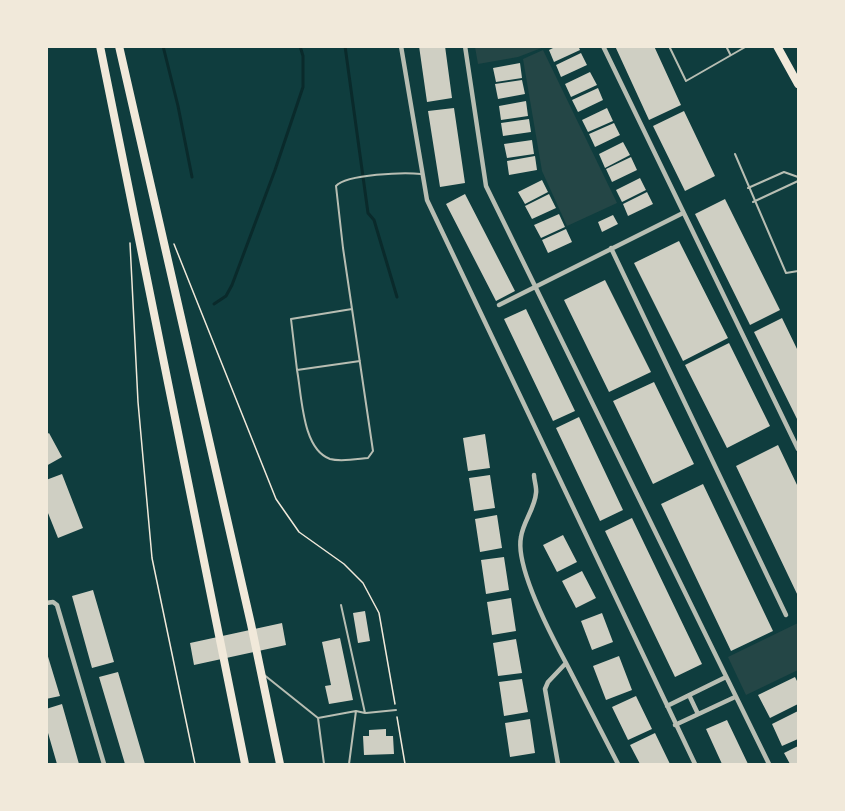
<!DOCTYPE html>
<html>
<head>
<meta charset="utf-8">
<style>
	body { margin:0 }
	#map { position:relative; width:845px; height:811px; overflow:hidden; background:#0f3d3e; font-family:Merriweather,serif }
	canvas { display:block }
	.frame { position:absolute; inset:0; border:48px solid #f1e9da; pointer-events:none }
</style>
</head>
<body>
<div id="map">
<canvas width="845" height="811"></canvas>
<div class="frame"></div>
</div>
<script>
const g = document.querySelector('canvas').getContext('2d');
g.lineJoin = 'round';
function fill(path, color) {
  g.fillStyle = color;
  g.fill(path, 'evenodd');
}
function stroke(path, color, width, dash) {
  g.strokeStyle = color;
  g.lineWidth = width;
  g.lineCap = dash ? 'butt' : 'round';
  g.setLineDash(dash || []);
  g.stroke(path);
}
fill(new Path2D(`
	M475,47V46L544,47L518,57L478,64Z
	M543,50L617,203L567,226L542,171L523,59Z
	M798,623V670L746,695L728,657Z`), '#244646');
stroke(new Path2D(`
	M163,46L178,106L192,177
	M345,46L368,213L374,220L397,297
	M214,304L226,296L232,285L275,170L303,87V56L300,46`), '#0a2a2b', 3);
fill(new Path2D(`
	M419,46H445L452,98L427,102Z
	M557,46H578L580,50L554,62L549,50Z
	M615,46H654L681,105L649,120Z
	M581,53L587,65L561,77L556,65Z
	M520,63L522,78L496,82L493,68Z
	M590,72L597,85L571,97L565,84Z
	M522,80L525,94L498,99L495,84Z
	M598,88L603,100L578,112L572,100Z
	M526,101L528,116L501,120L499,106Z
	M454,108L465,183L440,187L428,111Z
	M607,108L613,121L588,132L582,120Z
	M684,111L715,176L685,191L653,126Z
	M529,119L531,132L503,136L501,123Z
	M614,123L620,135L595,147L589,134Z
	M532,140L534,154L507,158L504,144Z
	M623,142L630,155L605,168L599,154Z
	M535,156L537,170L509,175L507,161Z
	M631,157L637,170L612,182L606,169Z
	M640,178L646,190L622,202L616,190Z
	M542,180L548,192L525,204L518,192Z
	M647,192L653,204L628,216L623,204Z
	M465,194L515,291L496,301L446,204Z
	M549,194L556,208L532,219L525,206Z
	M725,199L780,310L750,325L695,214Z
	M559,214L565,227L541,238L534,225Z
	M613,215L618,224L602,232L598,222Z
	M566,229L572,242L548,253L542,240Z
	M679,241L728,338L683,361L634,263Z
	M605,280L651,372L609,392L564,300Z
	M526,309L575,411L553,421L504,319Z
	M782,318L798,351V421L754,332Z
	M729,343L770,426L727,448L685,365Z
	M654,382L694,464L653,484L613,401Z
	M579,417L623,510L600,521L556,428Z
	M49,433L62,457L46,466V435Z
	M485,434L490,468L468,471L463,438Z
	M778,445L798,487V596L736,466Z
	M62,474L83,528L58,538L46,508V480Z
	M490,475L495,508L474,511L469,478Z
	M703,484L773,631L731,651L661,504Z
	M497,515L502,548L480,552L475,519Z
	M632,518L702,664L675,677L605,531Z
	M563,535L577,562L557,572L543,545Z
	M504,557L509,590L486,594L481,560Z
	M582,571L596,598L576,608L562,581Z
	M93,590L114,662L92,668L72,596Z
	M511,598L516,631L492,635L487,602Z
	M365,611L370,641L358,643L353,613Z
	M602,613L613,642L592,650L581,621Z
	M282,623L286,645L194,665L190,643Z
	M340,638L353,700L329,704L325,686L331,685L322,642Z
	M516,639L522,673L498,676L493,643Z
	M46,650L60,696L46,699Z
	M619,656L632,690L606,700L593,666Z
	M118,672L145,764H125L99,677Z
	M795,677L798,683V704L770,718L758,695Z
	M522,679L528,712L504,716L499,682Z
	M636,696L652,729L628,740L612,707Z
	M62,704L79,764H57L46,726V709Z
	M798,711V739L782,746L772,724Z
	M530,719L535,753L510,757L505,723Z
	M727,720L748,764H722L706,729Z
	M386,729V736H393L394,754L364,755L363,736H369V730Z
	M655,733L670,764H640L630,745Z
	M798,746V764H790L784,753Z`), '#cfcfc3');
stroke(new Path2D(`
	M130,243L138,402L152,558L195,764
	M174,244L276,499L299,532L344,564L363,583L379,613L395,704
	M397,717L405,764`), '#f1e9da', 1.5);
stroke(new Path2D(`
	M669,46L686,81L747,46
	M726,46L730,54
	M735,154L786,273L798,271
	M748,188L784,172L798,177
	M753,202L798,181
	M360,361L297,370C302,396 302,449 330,459C341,462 357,459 368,458L373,451L343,248L336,186C347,174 405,172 421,174
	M297,370L291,319L352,309
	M263,674L318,718L356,711L365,713L341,605
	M366,713L396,710
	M318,718L324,764
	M349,764L356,711`), '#b8beb3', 2);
stroke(new Path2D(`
	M401,46L427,200L695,764
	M465,46L486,186L769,764
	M603,46L798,449
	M611,248L786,615
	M499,305L683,213
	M534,475C534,480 537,488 536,493C535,508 523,522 521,537C515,566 552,637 566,663
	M46,603L53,602L57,605L104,764
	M689,695L698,714
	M667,706L726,677
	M675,725L735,697
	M558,764L545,689L548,682L566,663L618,764`), '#b8beb3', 4.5);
stroke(new Path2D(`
	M100,46L245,764
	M119,46L251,624L280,764
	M777,46L798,84`), '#f1e9da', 8);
</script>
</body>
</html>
